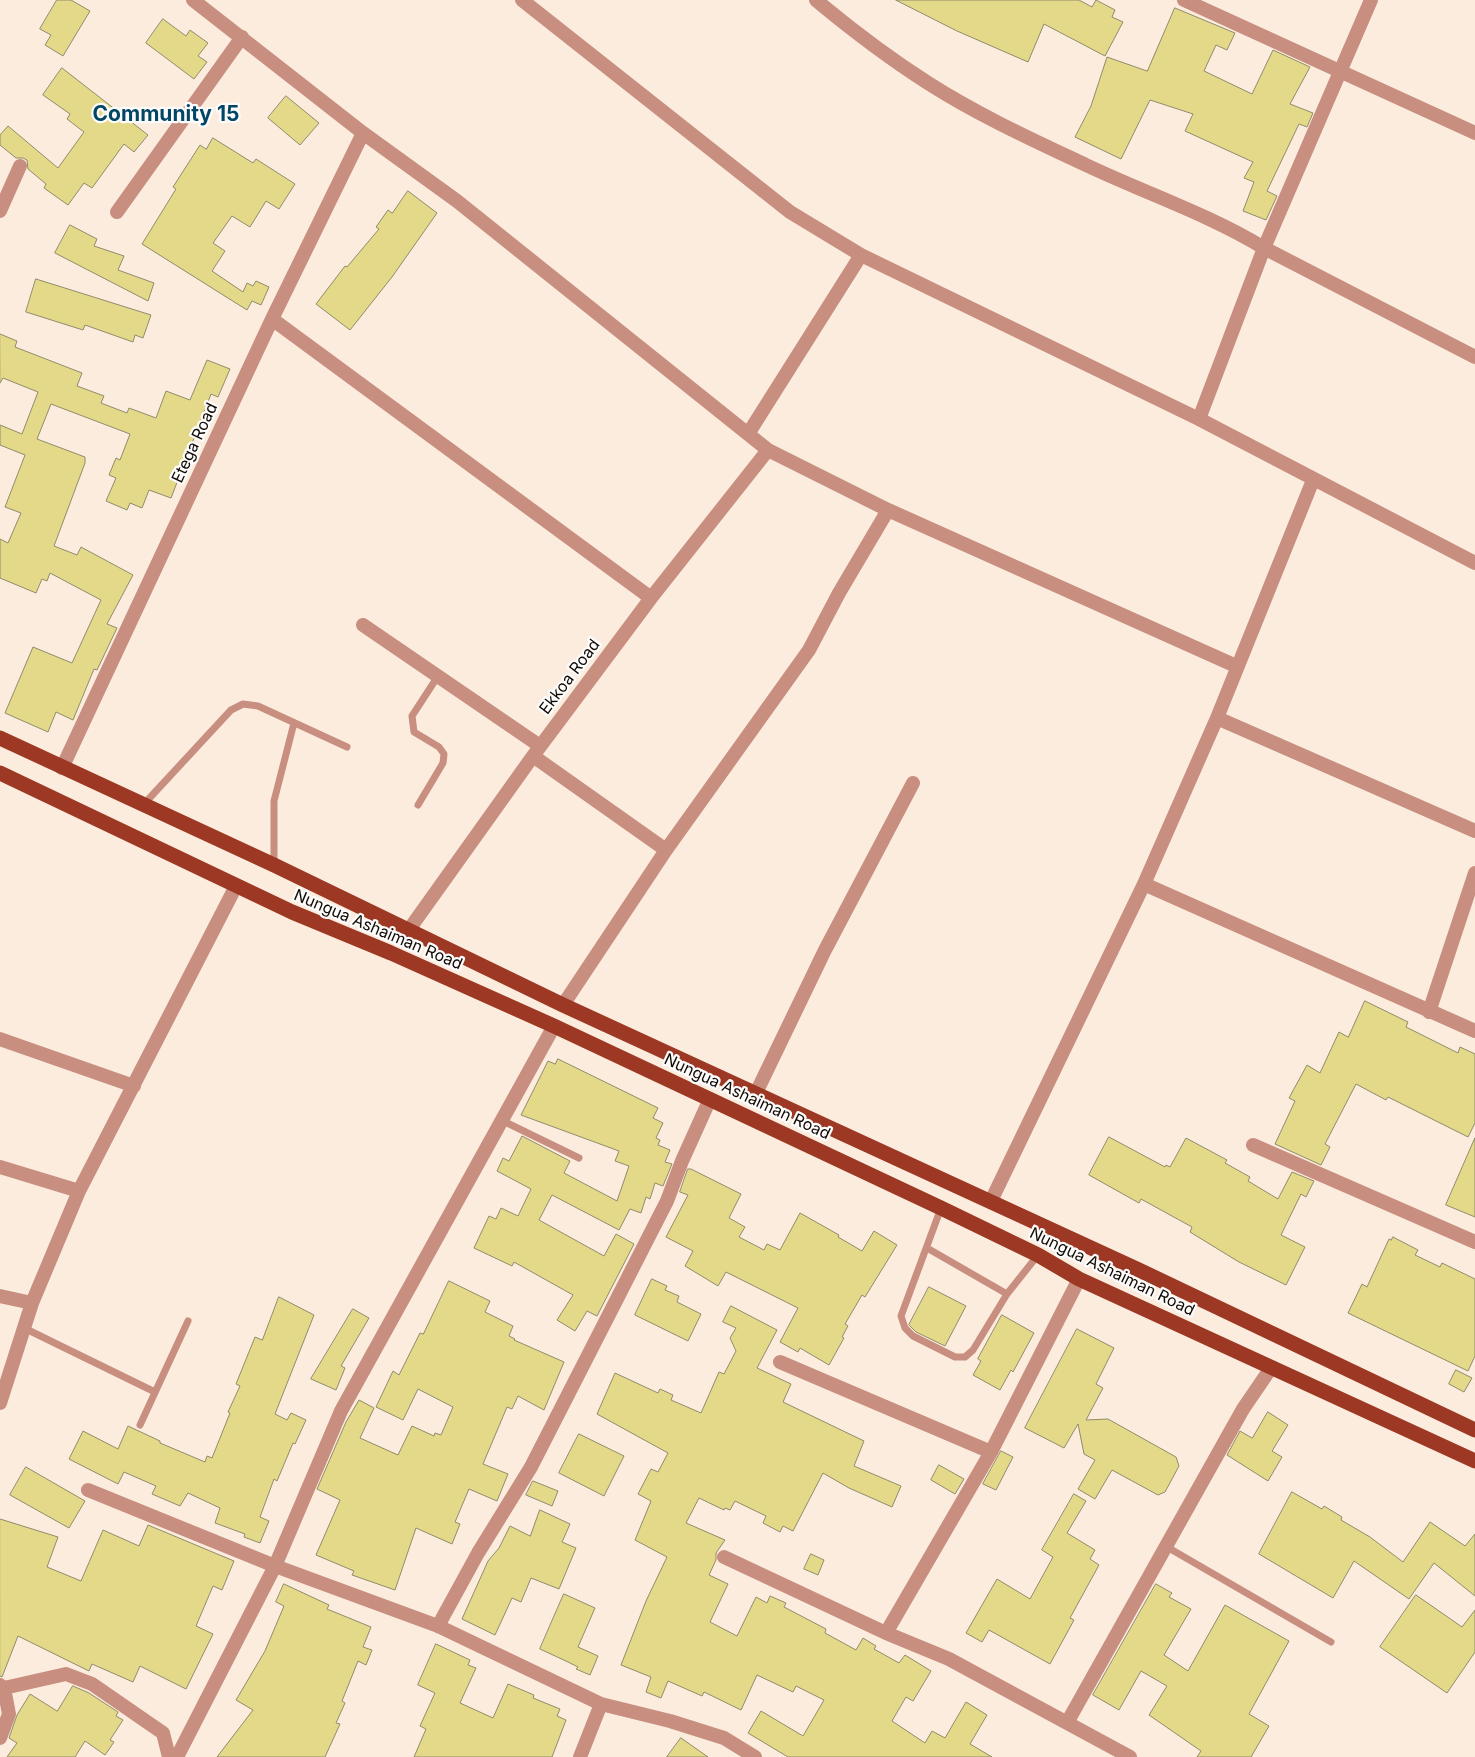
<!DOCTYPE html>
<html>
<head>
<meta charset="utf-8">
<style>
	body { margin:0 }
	canvas { display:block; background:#fcecdd }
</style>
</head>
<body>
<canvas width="1475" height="1757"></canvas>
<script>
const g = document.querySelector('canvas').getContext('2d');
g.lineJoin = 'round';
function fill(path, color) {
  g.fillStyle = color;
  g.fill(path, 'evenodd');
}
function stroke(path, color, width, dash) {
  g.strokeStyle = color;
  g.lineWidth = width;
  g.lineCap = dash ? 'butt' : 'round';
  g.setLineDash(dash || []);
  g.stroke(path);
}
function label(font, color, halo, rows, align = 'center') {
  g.font = font + ' Inter,sans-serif';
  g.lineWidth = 4.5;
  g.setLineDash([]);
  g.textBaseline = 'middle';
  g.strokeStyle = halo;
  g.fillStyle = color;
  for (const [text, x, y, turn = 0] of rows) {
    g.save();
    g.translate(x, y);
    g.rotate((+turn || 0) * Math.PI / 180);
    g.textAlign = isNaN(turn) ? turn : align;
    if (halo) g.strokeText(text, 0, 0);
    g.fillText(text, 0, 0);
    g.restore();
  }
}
const building = new Path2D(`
	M57,0H71L90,11L63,56L45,45L51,35L40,29Z
	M896,0H1079L1092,7L1096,0L1115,10L1112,17L1123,22L1105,56L1044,24L1028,62L957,31Z
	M1175,8L1235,33L1227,50L1216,45L1204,71L1252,94L1273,50L1310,67L1290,104L1313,113L1307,127L1299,124L1267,191L1277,196L1266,220L1243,211L1254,182L1244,178L1253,162L1185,131L1193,114L1150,100L1121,159L1075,137L1091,106L1107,57L1147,71Z
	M163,19L186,36L190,30L208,43L198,56L207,62L194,79L146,43Z
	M62,68L148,135L134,152L124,144L92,188L84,183L68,205L44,188L46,184L28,169L27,160L23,158H16L0,145V135L8,126L58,168L84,132L67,119L70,114L43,95Z
	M286,96L319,123L300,145L268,118Z
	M213,138L253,163L256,159L295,184L279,209L266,201L250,227L232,216L213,243L225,251L212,271L243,292L247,283L253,286L256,281L269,287L261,305L252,301L247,310L142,244L176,189L173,187L200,145L206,149Z
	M408,191L437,213L392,277L350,330L316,304L345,266L347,267L379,229L376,227L388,210L392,213Z
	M70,225L97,239L94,246L124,256L118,270L154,283L148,301L55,253Z
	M36,279L151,315L143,338L135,335L133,342L85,325L83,330L26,312Z
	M0,334L17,341L15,347L82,373L77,386L104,396L101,403L127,413L129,408L156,418L166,391L190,400L207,360L230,369L218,397L211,394L171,498L149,490L142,508L130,503L127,510L106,501L116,478L109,475L116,458L120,460L130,434L51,404L37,439L85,457V463L54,546L77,555L81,547L133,575L107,624L117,628L97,670L94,669L73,720L56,712L48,732L5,713L33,647L72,663L101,600L50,573L47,581L42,579L36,593L0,578V539L8,543L21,513L5,507L25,455L0,445V425L22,434L38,392L3,378L0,383Z
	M1365,1001L1408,1022L1406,1027L1458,1053L1460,1047L1475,1054V1123L1468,1137L1388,1097L1386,1100L1356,1084L1325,1144L1330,1147L1321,1165L1275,1144L1295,1101L1289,1098L1307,1065L1320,1073L1339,1032L1348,1037Z
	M558,1059L658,1108L653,1118L663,1123L656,1138L660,1140L658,1145L670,1150L665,1162L672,1164L663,1186L655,1183L650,1199L646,1197L641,1213L630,1209L619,1230L552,1195L539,1220L604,1256L616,1234L634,1244L597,1316L587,1311L575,1331L557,1320L573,1295L514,1262L512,1266L474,1248L489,1216L496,1219L501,1208L518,1216L531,1189L497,1171L503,1158L509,1161L522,1136L570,1161L564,1173L617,1201L629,1166L615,1161L619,1151L521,1115L548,1061L555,1064Z
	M1109,1137L1165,1167L1166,1165L1170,1167L1186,1138L1227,1160L1225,1163L1250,1177L1248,1181L1278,1199L1292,1172L1314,1181L1306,1197L1301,1194L1281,1235L1305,1247L1286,1285L1239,1262L1190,1232L1192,1227L1141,1199L1139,1203L1089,1175Z
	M1475,1138V1217L1446,1205Z
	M688,1169H691L741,1194L729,1218L745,1227L739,1237L764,1250L767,1244L780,1250L800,1213L839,1235L838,1237L862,1251L874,1231L897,1245L865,1297L862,1295L845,1324L848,1326L842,1337L844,1338L829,1365L800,1348L798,1352L780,1342L798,1308L726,1272L718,1286L685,1266L693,1251L666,1237L688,1195L680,1192Z
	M1393,1237L1418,1250L1415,1255L1440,1267L1442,1263L1475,1279V1356L1468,1371L1348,1313L1362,1284L1367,1287L1389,1239L1391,1240Z
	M652,1279L667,1286L665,1290L679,1296L677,1302L701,1314L688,1341L635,1315Z
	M449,1281L490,1301L485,1312L513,1326L509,1336L515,1339L514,1340L564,1362L544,1410L518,1396L512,1409L507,1407L483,1464L508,1474L497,1501L469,1489L455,1522L460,1524L452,1544L416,1528L395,1590L352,1575L354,1571L316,1555L340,1500L317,1489L346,1422L359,1400L374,1408L360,1438L398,1455L412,1426L434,1436L435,1433L441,1435L453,1407L418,1389L403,1420L376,1407L393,1371L399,1375L420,1333L423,1334Z
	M929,1287L966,1306L945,1346L916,1332L909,1325Z
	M279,1297L314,1315L275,1414L287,1420L291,1413L306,1420L295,1444L293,1443L277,1481L274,1479L260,1517L269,1521L260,1543L244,1537L245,1534L215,1523L220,1508L188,1493L180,1506L152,1494L156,1486L124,1472L118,1484L69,1459L83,1431L118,1449L128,1426L160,1441V1443L205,1462L207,1456L212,1458L230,1413L228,1412L240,1386L236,1384L255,1337L262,1340Z
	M731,1306L777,1330L757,1368L791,1384L783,1402L864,1441L854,1466L901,1486L892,1507L849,1488L823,1473L793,1531L783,1526L780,1532L763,1523L766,1516L735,1501L730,1510L725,1508L724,1510L699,1498L686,1523L725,1540L716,1553V1560L709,1575L728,1584L710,1622L737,1636L756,1597L767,1603L770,1596L786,1603L784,1607L826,1629L825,1633L856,1650L863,1638L876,1646L874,1649L899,1663L905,1655L931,1671L913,1701L906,1697L892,1721L925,1743L932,1731L945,1738L966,1702L987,1715L970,1744L992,1757H788L748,1733L761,1711L803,1736L824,1700L796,1686L793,1692L757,1675L741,1710L704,1692L702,1696L668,1681L661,1698L646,1692L651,1677L621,1665L646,1601L667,1557L635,1540L651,1501L638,1494L651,1469L658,1472L668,1453L597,1414L615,1373L658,1393L660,1389L673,1395L671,1400L701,1413L719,1372L724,1374L736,1351L730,1338L736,1328L723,1322Z
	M353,1309L369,1318L341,1366L345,1368L336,1390L311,1379Z
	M1002,1315L1034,1333L1013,1372L1011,1370L1000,1390L973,1375L981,1361L978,1359Z
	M1077,1329L1114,1348L1096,1384L1103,1388L1086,1420L1108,1419L1176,1457L1179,1466L1165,1492L1158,1495L1112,1470L1095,1499L1078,1489L1095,1460L1084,1454L1078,1424L1064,1448L1025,1428Z
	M1456,1370L1472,1378L1464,1392L1449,1384Z
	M1268,1412L1288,1425L1272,1451L1282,1457L1268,1481L1227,1455L1240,1431L1252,1438Z
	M579,1434L624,1456L604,1496L559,1473Z
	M1001,1451L1013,1457L996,1490L983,1484Z
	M939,1465L964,1479L955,1494L931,1480Z
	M26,1467L85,1501L69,1528L10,1495Z
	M533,1481L558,1491L552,1506L526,1495Z
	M1292,1492L1322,1509L1324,1506L1342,1517L1341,1520L1370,1537L1403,1562L1430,1522L1465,1546L1475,1534V1596L1434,1563L1409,1599L1354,1561L1333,1598L1259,1554Z
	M1074,1494L1086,1501L1067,1533L1095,1550L1090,1559L1099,1565L1070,1618L1074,1620L1050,1664L989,1630L982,1642L966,1633L997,1579L1030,1599L1053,1557L1042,1550Z
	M540,1510L570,1524L562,1542L576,1548L559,1589L531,1578L521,1602L512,1598L495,1635L462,1619L488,1561L499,1548L510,1526L530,1536Z
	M0,1519L58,1537L47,1567L81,1581L103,1530L139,1546L148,1525L234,1561L222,1590L213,1586L196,1626L213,1634L186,1689L140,1666L133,1682L92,1664L89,1671L18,1636L2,1677L0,1676Z
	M811,1554L824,1560L818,1575L804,1569Z
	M284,1584L329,1605L327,1609L371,1627L363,1647L372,1650L366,1665L358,1661L342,1701L345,1703L336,1723L340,1724L325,1757H217L253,1710L236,1700L265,1651L284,1606L276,1602Z
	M1156,1584L1172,1593L1169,1597L1191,1609L1164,1655L1188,1671L1225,1605L1289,1641L1249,1714L1269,1726L1251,1757H1197L1201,1751L1149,1715L1167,1686L1141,1671L1119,1710L1093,1695Z
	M564,1594L595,1608L578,1647L598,1656L590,1675L576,1669L578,1667L568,1662L540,1649Z
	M1416,1595L1462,1627L1475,1610V1652L1447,1693L1380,1647Z
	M436,1644L470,1660L468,1665L476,1668L460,1703L493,1718L508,1684L534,1695L533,1698L560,1709L557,1716L566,1720L552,1757H414L426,1729L420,1726L435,1693L418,1685Z
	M73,1686L89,1693L118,1712L116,1716L123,1720L110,1740L114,1742L105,1755L85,1741L75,1757H7L17,1743L9,1738L17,1715L30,1694L57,1711Z
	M681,1738L708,1757H667Z`);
fill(building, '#e4d988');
stroke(building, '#8f8b6c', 1);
stroke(new Path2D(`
	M144,804L231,710L243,704L258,706L347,747
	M418,805L443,763L444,754L439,747L414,732L412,716L438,676
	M274,865V801L294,723
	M501,1120L579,1158
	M941,1208L901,1316L905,1328L913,1336L955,1357H965L973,1350L1007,1294L1038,1255
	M927,1248L1007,1294
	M24,1328L155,1392
	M140,1425L188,1321
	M1167,1547L1331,1642`), '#c88f81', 7);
stroke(new Path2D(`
	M193,0L363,133L457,201L768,450L888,510L1236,666
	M522,0L790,212L861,255L1199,419L1475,563
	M816,0C852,30 889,58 928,83C978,115 1033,140 1086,165C1145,193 1208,214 1264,248L1475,357
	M1184,0L1475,133
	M0,211L20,166
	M117,212L242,37
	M272,319L651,598
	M1199,419L1264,248L1371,0
	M748,434L861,255
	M363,625L540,746
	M1217,718L1475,831
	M533,756L666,850
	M62,768L272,319L363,133
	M1144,884L1475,1031
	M408,931L533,756L651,598L768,450
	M563,1005L666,850L809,650L839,593L888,510
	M1429,1012L1475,873
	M0,1039L134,1086
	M756,1093L825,950L913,783
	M1253,1145L1475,1242
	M0,1167L79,1191
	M991,1201L1144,884L1217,718L1313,480
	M0,1296L32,1303
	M780,1362L991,1452
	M0,1403L32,1303L79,1191L236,886
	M88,1490L275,1566L438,1626L601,1704L670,1721L724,1738L755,1757
	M724,1557L886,1633L949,1659L1130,1757
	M438,1626L478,1553L531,1467L667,1201L682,1161L710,1099
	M886,1633L991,1452L1079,1279
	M0,1685L4,1688L9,1714L0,1738
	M4,1688L66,1674L92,1684L163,1733L169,1757
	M1068,1721L1243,1409L1271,1368
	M177,1757L275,1566L341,1411L554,1026
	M580,1757L601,1704`), '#c88f81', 14);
stroke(new Path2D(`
	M0,738L274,865L563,1005L1139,1270L1475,1430
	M0,773L292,912L391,953L554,1026L941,1208L1038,1255L1079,1279L1475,1461`), '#9c3823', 15);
label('16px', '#120a03', '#fcfcfc', [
	["Etega Road",195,443,-65],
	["Ekkoa Road",570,677,-53],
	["Nungua Ashaiman Road",378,930,23],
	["Nungua Ashaiman Road",747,1097,25],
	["Nungua Ashaiman Road",1112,1272,26]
]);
label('bold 21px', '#034565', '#fcfcfc', [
	["Community 15",166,115]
]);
</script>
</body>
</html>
